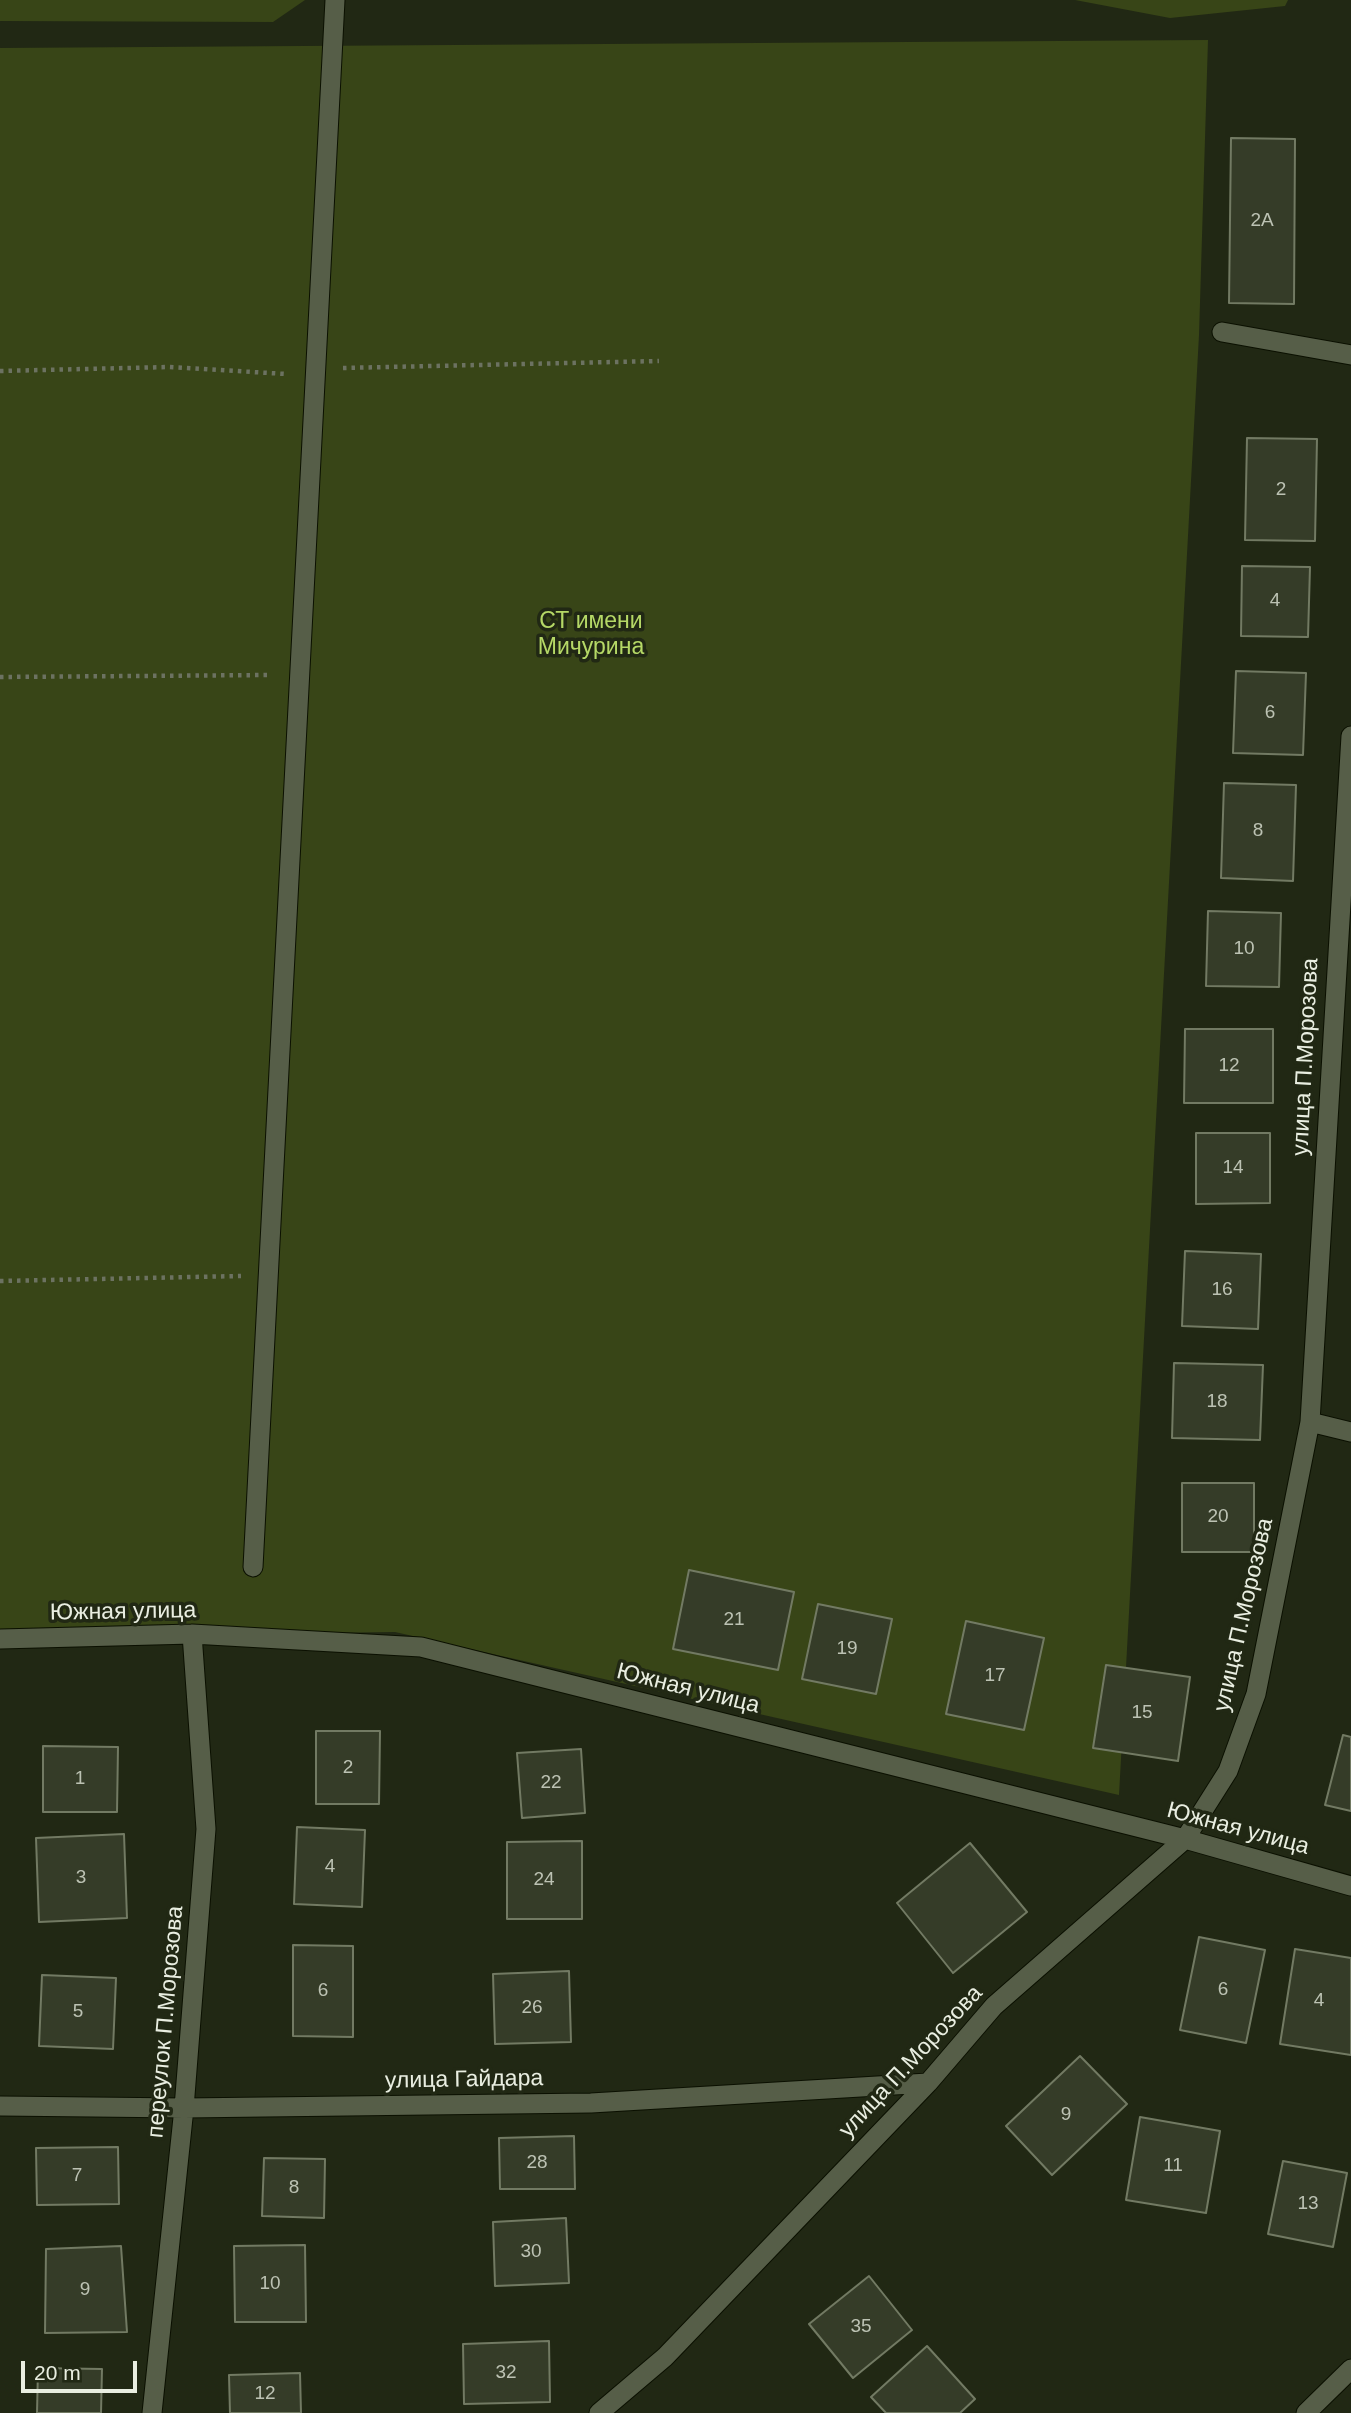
<!DOCTYPE html>
<html>
<head>
<meta charset="utf-8">
<style>
	body { margin:0 }
	#map { position:relative; width:1351px; height:2413px; overflow:hidden; background:#212814; font-family:Arial,sans-serif }
	canvas { display:block }
	.scale { position:absolute; left:21px; top:2361px; width:116px; height:32px; box-sizing:border-box; border:4px solid #e9eee1; border-top:0; padding-left:9px; font-size:21px; line-height:24px; white-space:nowrap; color:#e9eee1; -webkit-text-stroke:5px #212814; paint-order:stroke }
</style>
</head>
<body>
<div id="map">
<canvas width="1351" height="2413"></canvas>
<div class="scale">20 m</div>
</div>
<script>
const g = document.querySelector('canvas').getContext('2d');
g.lineJoin = 'round';
function fill(path, color) {
  g.fillStyle = color;
  g.fill(path, 'evenodd');
}
function stroke(path, color, width, dash) {
  g.strokeStyle = color;
  g.lineWidth = width;
  g.lineCap = dash ? 'butt' : 'round';
  g.setLineDash(dash || []);
  g.stroke(path);
}
function label(font, color, halo, rows, align = 'center') {
  g.font = font + ' Arial,sans-serif';
  g.lineWidth = 7;
  g.setLineDash([]);
  g.textBaseline = 'middle';
  g.strokeStyle = halo;
  g.fillStyle = color;
  for (const [text, x, y, turn = 0] of rows) {
    g.save();
    g.translate(x, y);
    g.rotate((+turn || 0) * Math.PI / 180);
    g.textAlign = isNaN(turn) ? turn : align;
    if (halo) g.strokeText(text, 0, 0);
    g.fillText(text, 0, 0);
    g.restore();
  }
}
fill(new Path2D(`
	M0,0H305L273,22L0,21Z
	M1075,0H1288L1285,6L1170,18Z
	M1208,40L1199,335L1119,1795L395,1632L0,1637V48Z`), '#384517');
const building = new Path2D(`
	M1231,138L1295,139L1294,304L1229,303Z
	M1247,438L1317,439L1315,541L1245,540Z
	M1242,566L1310,567L1308,637L1241,636Z
	M1236,671L1306,673L1303,755L1233,753Z
	M1224,783L1296,785L1293,881L1221,878Z
	M1208,911L1281,913L1279,987L1206,986Z
	M1185,1029H1273V1103H1184Z
	M1196,1133H1270V1203L1196,1204Z
	M1185,1251L1261,1254L1258,1329L1182,1326Z
	M1174,1363L1263,1365L1260,1440L1172,1438Z
	M1182,1483H1254V1552H1182Z
	M689,1570L794,1592L778,1670L673,1649Z
	M818,1604L892,1619L876,1694L802,1679Z
	M966,1621L1044,1638L1024,1730L946,1714Z
	M1106,1665L1190,1677L1178,1761L1093,1748Z
	M316,1731H380L379,1804H316Z
	M1343,1735L1351,1737V1811L1325,1805Z
	M43,1746L118,1747L117,1812H43Z
	M581,1749L585,1813L522,1818L517,1753Z
	M297,1827L365,1830L362,1907L294,1904Z
	M124,1834L127,1918L39,1922L36,1838Z
	M582,1841V1919H507V1842Z
	M970,1843L1027,1912L953,1973L897,1903Z
	M1199,1937L1265,1950L1246,2043L1180,2030Z
	M293,1945L353,1946V2037L293,2036Z
	M1295,1949L1351,1958V2055L1280,2044Z
	M569,1971L571,2042L495,2044L493,1974Z
	M42,1975L116,1978L113,2049L39,2046Z
	M1080,2056L1127,2104L1052,2175L1006,2126Z
	M1140,2117L1220,2131L1206,2213L1126,2200Z
	M574,2136L575,2189H500L499,2138Z
	M118,2147L119,2204L37,2205L36,2148Z
	M264,2158L325,2159L324,2218L262,2216Z
	M1283,2161L1347,2173L1333,2247L1268,2234Z
	M566,2218L569,2283L495,2286L493,2222Z
	M305,2245L306,2322H235L234,2246Z
	M121,2246L127,2332L45,2333L46,2249Z
	M869,2276L912,2330L853,2378L809,2324Z
	M549,2341L550,2402L464,2404L463,2344Z
	M927,2346L975,2399L960,2413H886L871,2397Z
	M38,2368L102,2369L101,2413H37Z
	M300,2373L301,2413H230L229,2375Z`);
fill(building, '#353c28');
stroke(building, '#727a63', 2);
const service = new Path2D(`
	M253,1567L335,0`);
const minor = new Path2D(`
	M1222,332L1351,355
	M1310,1422L1351,1432
	M0,1639L192,1634L421,1647L1185,1839L1351,1886
	M0,2106L184,2108L591,2103L928,2083
	M152,2413L184,2108L206,1829L192,1634
	M599,2413L665,2357L928,2083L994,2006L1185,1839L1228,1771L1256,1694L1310,1422L1351,736
	M1306,2413L1351,2369`);
stroke(service, '#0b1001', 21);
stroke(minor, '#0b1001', 21);
stroke(new Path2D(`
	M343,368L659,361
	M0,371L169,367L286,374
	M0,677L270,675
	M0,1281L241,1276`), '#6c7261', 4.5, [3.5, 5]);
stroke(service, '#565e48', 19);
stroke(minor, '#565e48', 19);
label('19px', '#bcc2b3', null, [
	["2А",1262,221],
	["2",1281,490],
	["4",1275,601],
	["6",1270,713],
	["8",1258,831],
	["10",1244,949],
	["12",1229,1066],
	["14",1233,1168],
	["16",1222,1290],
	["18",1217,1402],
	["20",1218,1517],
	["21",734,1620],
	["19",847,1649],
	["17",995,1676],
	["15",1142,1713],
	["2",348,1768],
	["1",80,1779],
	["22",551,1783],
	["4",330,1867],
	["3",81,1878],
	["24",544,1880],
	["6",1223,1990],
	["6",323,1991],
	["4",1319,2001],
	["26",532,2008],
	["5",78,2012],
	["9",1066,2115],
	["28",537,2163],
	["11",1173,2166],
	["7",77,2176],
	["8",294,2188],
	["13",1308,2204],
	["30",531,2252],
	["10",270,2284],
	["9",85,2290],
	["35",861,2327],
	["32",506,2373],
	["12",265,2394]
]);
label('23px', '#b5d866', '#212814', [
	["СТ имени",591,622],
	["Мичурина",591,648]
]);
label('23px', '#e9eee1', '#212814', [
	["улица П.Морозова",1306,1057,-87],
	["Южная улица",123,1612,-1],
	["улица П.Морозова",1244,1615,-77],
	["Южная улица",688,1689,14],
	["Южная улица",1238,1829,15],
	["переулок П.Морозова",166,2022,-85],
	["улица П.Морозова",911,2062,-47],
	["улица Гайдара",464,2080,-1]
]);
</script>
</body>
</html>
